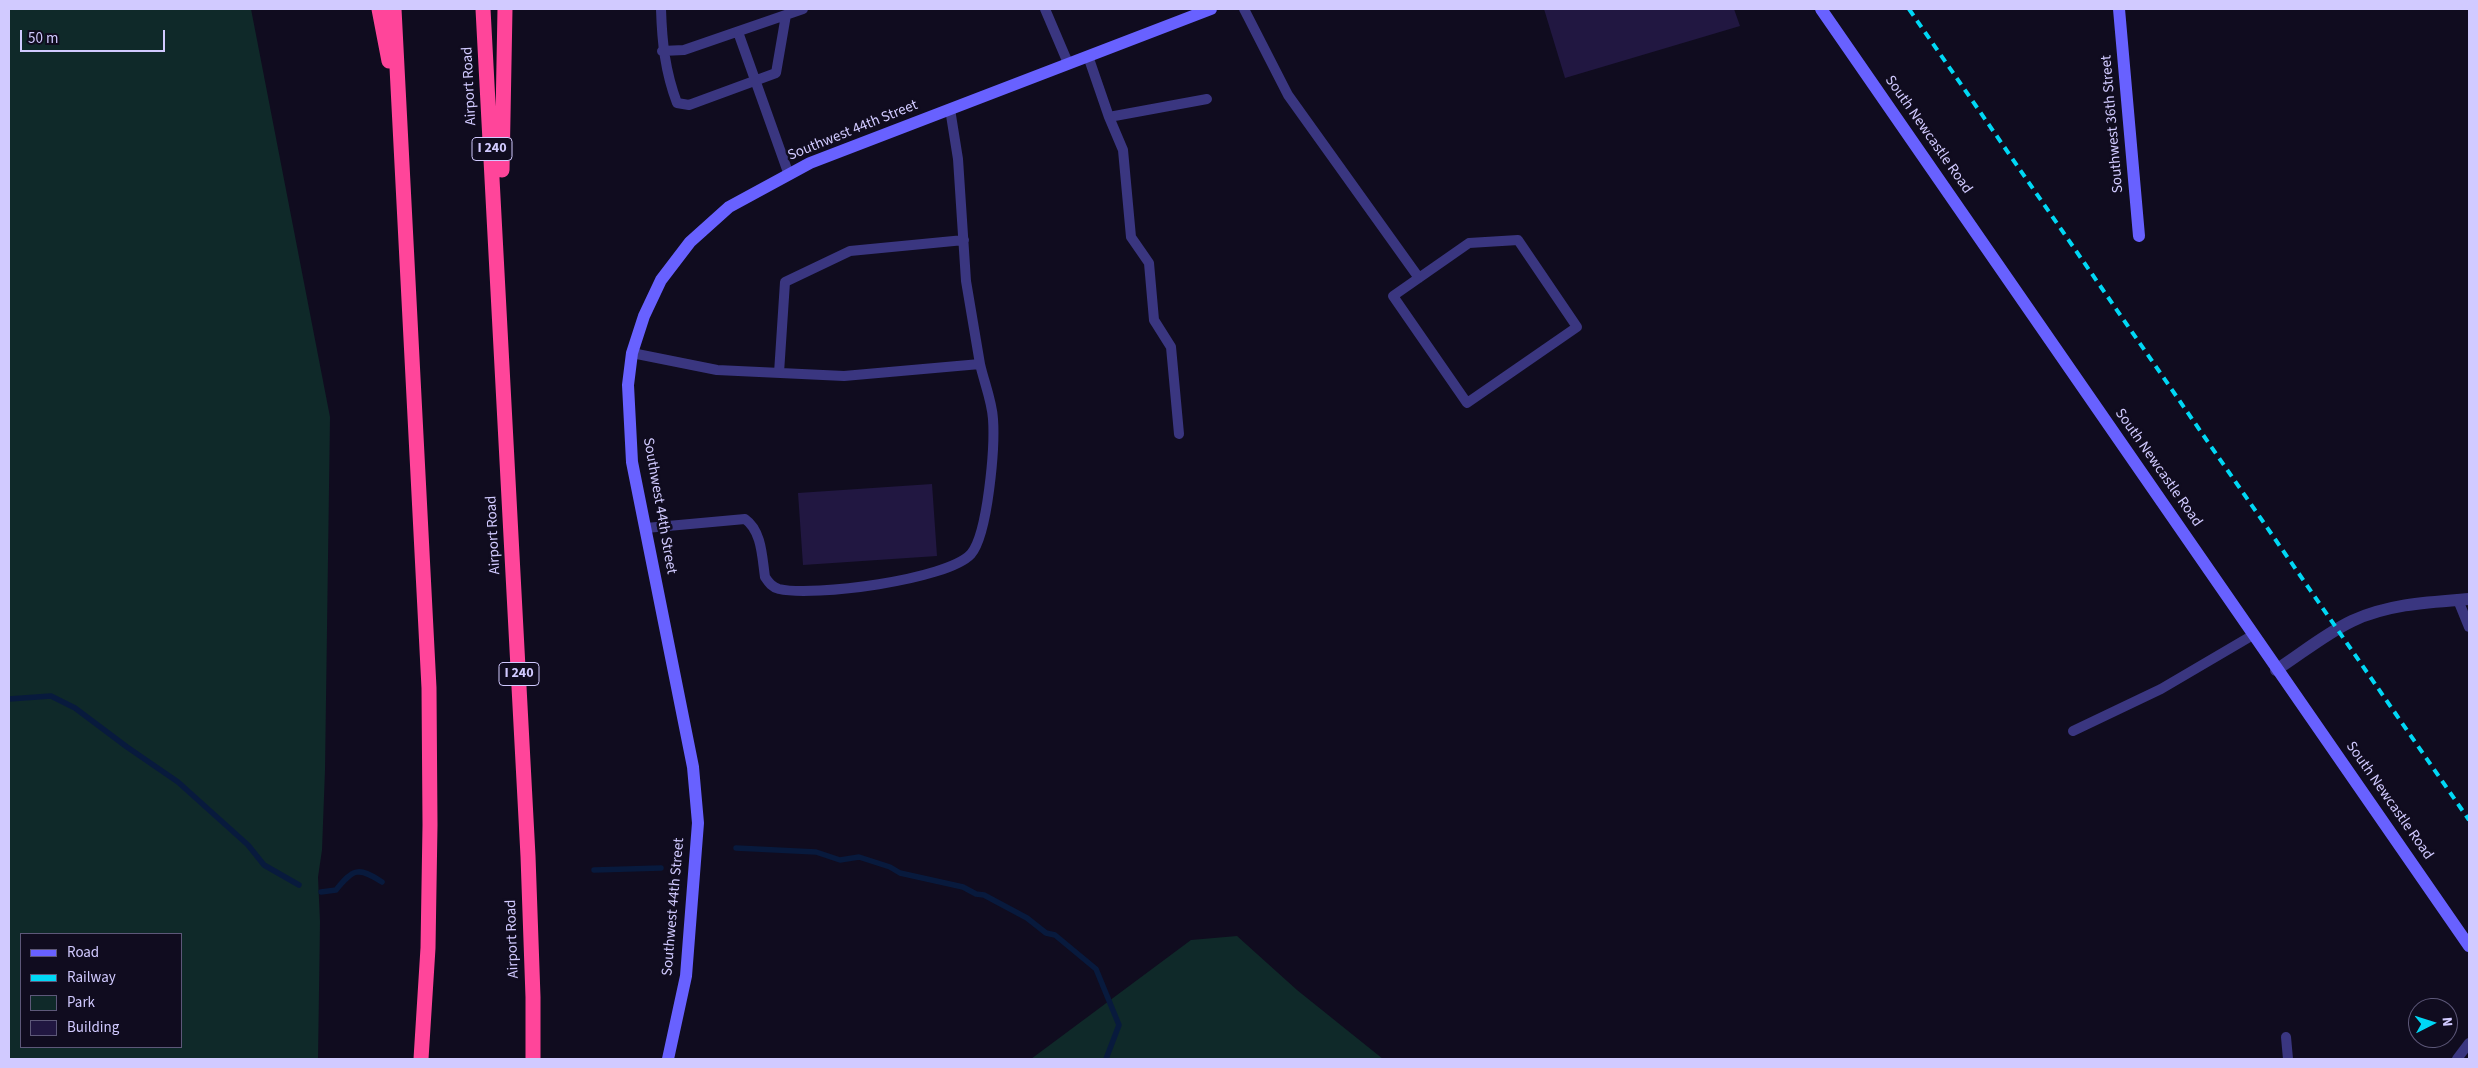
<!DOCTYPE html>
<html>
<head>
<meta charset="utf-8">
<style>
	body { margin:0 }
	#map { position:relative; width:2478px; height:1068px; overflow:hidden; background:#100c1f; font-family:"Source Sans 3",sans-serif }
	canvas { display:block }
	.frame { position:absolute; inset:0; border:10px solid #d1caff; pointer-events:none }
	.legend { position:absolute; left:20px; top:933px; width:162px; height:115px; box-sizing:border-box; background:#100c1f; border:1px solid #5d5879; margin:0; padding:6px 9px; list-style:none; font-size:15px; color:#d1caff }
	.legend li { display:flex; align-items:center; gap:10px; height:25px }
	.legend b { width:25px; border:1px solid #5d5879 }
	.north { position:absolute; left:2408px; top:998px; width:50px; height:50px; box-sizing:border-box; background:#100c1f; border:1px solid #5d5879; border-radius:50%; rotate:85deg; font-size:14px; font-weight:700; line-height:20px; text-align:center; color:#d1caff }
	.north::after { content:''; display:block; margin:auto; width:18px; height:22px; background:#00d8f5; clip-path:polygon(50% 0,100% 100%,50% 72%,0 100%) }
	.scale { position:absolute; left:20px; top:30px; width:145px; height:22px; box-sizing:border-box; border:2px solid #d1caff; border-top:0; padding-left:6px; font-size:15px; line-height:18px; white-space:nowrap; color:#d1caff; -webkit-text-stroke:4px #100c1f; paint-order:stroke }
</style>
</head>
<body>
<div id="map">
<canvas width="2478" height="1068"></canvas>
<div class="frame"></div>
<ul class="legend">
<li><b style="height:6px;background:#6861ff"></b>Road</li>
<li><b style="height:6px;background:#00d8f5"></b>Railway</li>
<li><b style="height:14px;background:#0f2929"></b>Park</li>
<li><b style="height:14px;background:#211741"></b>Building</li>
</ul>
<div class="north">N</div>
<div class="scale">50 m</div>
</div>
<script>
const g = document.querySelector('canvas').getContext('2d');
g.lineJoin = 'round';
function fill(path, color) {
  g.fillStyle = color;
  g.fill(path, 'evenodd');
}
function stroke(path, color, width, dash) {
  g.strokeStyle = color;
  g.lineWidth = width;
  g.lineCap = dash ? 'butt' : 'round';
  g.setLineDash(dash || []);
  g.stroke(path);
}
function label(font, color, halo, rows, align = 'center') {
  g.font = font + ' "Source Sans 3",sans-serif';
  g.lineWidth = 5;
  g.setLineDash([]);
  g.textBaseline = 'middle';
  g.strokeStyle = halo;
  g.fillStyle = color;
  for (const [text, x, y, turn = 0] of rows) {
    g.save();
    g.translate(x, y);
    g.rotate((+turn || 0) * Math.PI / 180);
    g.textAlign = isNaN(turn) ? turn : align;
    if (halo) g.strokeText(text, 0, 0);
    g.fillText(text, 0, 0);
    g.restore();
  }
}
fill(new Path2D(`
	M9,9H251L330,417L325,770L322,850L318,877L320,922L318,1059H9ZM21,934H181V1047H21Z
	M1237,936L1297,990L1383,1059H1031L1191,940Z`), '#0f2929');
stroke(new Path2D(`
	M9,699L51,696L75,708L127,747L178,782L248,845L264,865L299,885
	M736,848L816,852L840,860L859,857L890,867L900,873L963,887L976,894L984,895L1027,918L1046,933L1055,935L1096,969L1119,1025L1106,1059
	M594,870L661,868
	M321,892L336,890C353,869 358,866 382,882`), '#081a3d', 5.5);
fill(new Path2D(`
	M1544,9H1734L1740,26L1565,78Z
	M932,484L937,556L803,565L798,493Z`), '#211741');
stroke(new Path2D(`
	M661,9C662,42 665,71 677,103L689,105L776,73L786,15
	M1045,9L1068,63
	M1244,9L1288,95L1419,278
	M738,32L789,175
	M662,51L684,50L803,9
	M1088,56L1109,117L1207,99
	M1109,117L1123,150L1131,237L1149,263L1154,320L1171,347L1179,434
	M1518,240L1577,327L1467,403L1393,296L1469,243Z
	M632,353L717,370L844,376L980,364L966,281L958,159L950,109
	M779,373L785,282L850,251L964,240
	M646,528L745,519C762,531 762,557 765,577C769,583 772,587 779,589C813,597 947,580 971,554C988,534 995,447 993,419C992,401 984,382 980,364
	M2458,600L2469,627
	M2073,731L2161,689L2253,635
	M2286,1037L2288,1059
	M2457,1059L2469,1043`), '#3a3680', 10);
stroke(new Path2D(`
	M2276,670C2301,654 2325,634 2352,621C2388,604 2430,602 2469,599`), '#3a3680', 12);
stroke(new Path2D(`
	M1821,9L2469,946
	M2119,9L2139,236
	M668,1059L686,976L698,823L693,767L632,462L628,385L632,353L644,316L661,280L690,242L729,207L810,163L1211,9`), '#6861ff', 12);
stroke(new Path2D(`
	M379,9L389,61
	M394,9L429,688L430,825L428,948L421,1059
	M483,9L528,856L533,997V1059
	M502,170L505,9`), '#ff459a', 15);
stroke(new Path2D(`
	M1909,9L2469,820`), '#00d8f5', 4, [8, 6]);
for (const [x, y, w] of [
	[492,149,40],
	[519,674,40]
]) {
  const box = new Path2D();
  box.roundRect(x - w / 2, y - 11.5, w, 23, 4);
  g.fillStyle = '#100c1f';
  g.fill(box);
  stroke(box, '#d1caff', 1);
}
label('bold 14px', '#d1caff', null, [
	["I 240",492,149],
	["I 240",519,674]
]);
label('15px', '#d1caff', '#100c1f', [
	["Airport Road",470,86,-93],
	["Southwest 36th Street",2113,124,-95],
	["Southwest 44th Street",853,131,-22],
	["South Newcastle Road",1928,135,55],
	["South Newcastle Road",2158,468,55],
	["Southwest 44th Street",659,506,80],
	["Airport Road",494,535,-93],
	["South Newcastle Road",2389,801,55],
	["Southwest 44th Street",674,907,-85],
	["Airport Road",513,939,-92]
]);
</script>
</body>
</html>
